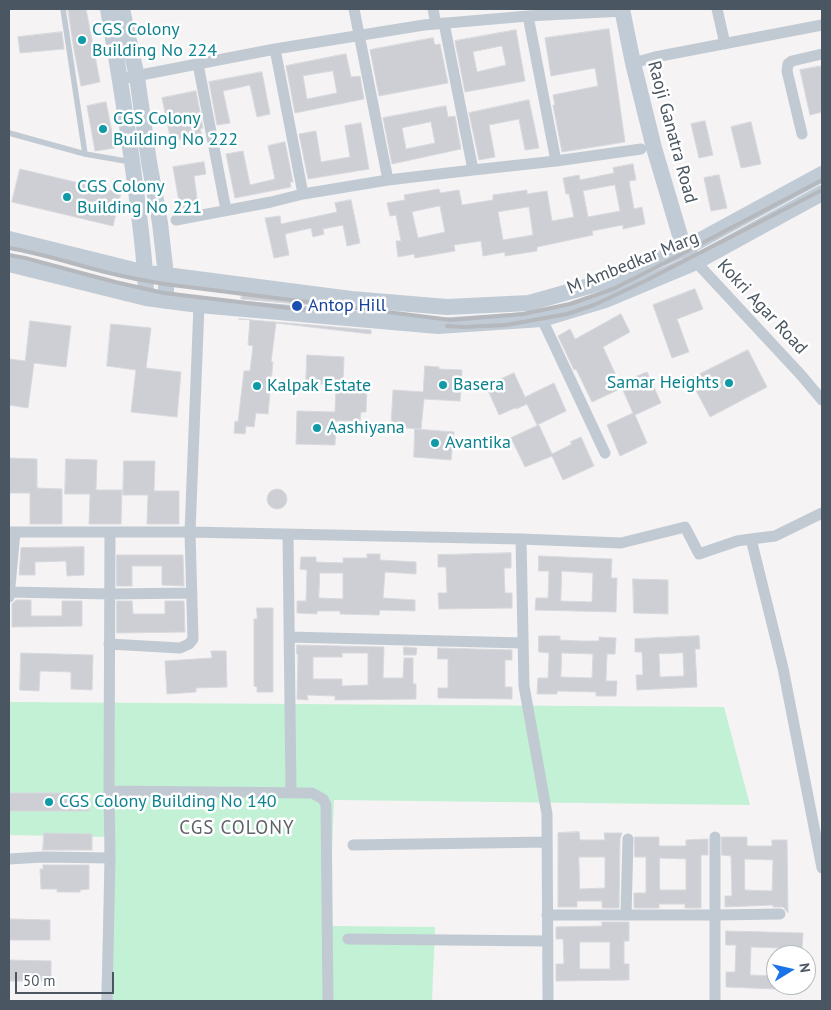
<!DOCTYPE html>
<html>
<head>
<meta charset="utf-8">
<style>
	body { margin:0 }
	#map { position:relative; width:831px; height:1010px; overflow:hidden; background:#f5f3f3; font-family:"PT Sans",sans-serif }
	canvas { display:block }
	.frame { position:absolute; inset:0; border:10px solid #4a5661; pointer-events:none }
	.north { position:absolute; left:766px; top:945px; width:50px; height:50px; box-sizing:border-box; background:#fff; border:1px solid #b7bbc0; border-radius:50%; rotate:81deg; font-size:14px; font-weight:700; line-height:20px; text-align:center; color:#4a5661 }
	.north::after { content:''; display:block; margin:auto; width:18px; height:22px; background:#1a73e8; clip-path:polygon(50% 0,100% 100%,50% 72%,0 100%) }
	.scale { position:absolute; left:15px; top:972px; width:99px; height:22px; box-sizing:border-box; border:2px solid #4a5661; border-top:0; padding-left:6px; font-size:15px; line-height:18px; white-space:nowrap; color:#4a5661; -webkit-text-stroke:4px #fff; paint-order:stroke }
</style>
</head>
<body>
<div id="map">
<canvas width="831" height="1010"></canvas>
<div class="frame"></div>
<div class="north">N</div>
<div class="scale">50 m</div>
</div>
<script>
const g = document.querySelector('canvas').getContext('2d');
g.lineJoin = 'round';
function fill(path, color) {
  g.fillStyle = color;
  g.fill(path, 'evenodd');
}
function stroke(path, color, width, dash) {
  g.strokeStyle = color;
  g.lineWidth = width;
  g.lineCap = dash ? 'butt' : 'round';
  g.setLineDash(dash || []);
  g.stroke(path);
}
function label(font, color, halo, rows, align = 'center') {
  g.font = font + ' "PT Sans",sans-serif';
  g.lineWidth = 5;
  g.setLineDash([]);
  g.textBaseline = 'middle';
  g.strokeStyle = halo;
  g.fillStyle = color;
  for (const [text, x, y, turn = 0] of rows) {
    g.save();
    g.translate(x, y);
    g.rotate((+turn || 0) * Math.PI / 180);
    g.textAlign = isNaN(turn) ? turn : align;
    if (halo) g.strokeText(text, 0, 0);
    g.fillText(text, 0, 0);
    g.restore();
  }
}
fill(new Path2D(`
	M9,702L724,707L750,805L334,800L329,926L435,927L432,1001H101L106,837L9,835Z`), '#c3f1d5');
const building = new Path2D(`
	M68,9H86L100,82L81,86L74,50Z
	M609,29L625,142L562,152L553,105H555L553,95L598,86L595,68L551,76L545,38Z
	M516,30L525,81L465,92L455,41ZM502,46L506,65L477,72L473,52Z
	M62,32L64,49L20,53L18,37Z
	M433,38L435,45L440,44L448,83L379,96L370,50Z
	M346,54L351,77L360,76L364,99L295,113L286,66ZM333,71L337,93L307,99L303,76Z
	M822,66V112L810,115L800,70Z
	M262,72L270,114L257,117L250,85L223,91L230,123L217,125L209,82Z
	M196,91L203,128L200,129L202,135L171,141L162,98Z
	M529,100L539,148L525,150L519,119L489,125L495,157L479,160L469,113Z
	M106,102L115,148L95,151L87,106Z
	M446,106L448,117L455,116L461,149L392,164L383,118ZM431,122L435,143L406,149L402,128Z
	M705,121L713,155L699,158L691,124Z
	M751,122L761,164L741,168L731,127Z
	M361,123L369,169L308,179L299,134L316,131L321,162L350,157L345,126Z
	M285,142L293,182H290L291,187L235,198L226,154L243,151L250,185L275,179L268,146Z
	M204,162L206,174L194,176L198,205L180,208L173,167Z
	M633,164L636,180L629,181L634,209L642,207L645,224L623,229V225L592,231L593,235L537,247V251L505,256V252L483,256L481,241L454,245L455,251L415,258L414,254L398,257L396,241H401L396,215L390,216L387,203L405,200L404,195L439,189L440,193L459,190L462,205L493,200V195L527,190V194L547,191L552,221L574,217L569,194H566L563,178L579,175L580,180L614,173L613,168ZM615,185L620,211L588,217L583,191ZM440,206L445,232L418,238L412,212ZM529,207L533,235L503,240L498,212Z
	M20,169L121,193L113,226L12,202Z
	M719,175L727,208L711,211L704,178Z
	M351,200L360,243L347,246L343,225L323,229L324,234L313,237L311,228L285,234L289,255L274,258L265,218L280,216L281,224L337,212L335,203Z
	M695,289L703,309L677,319L689,352L672,358L653,305Z
	M242,295L333,307L241,299Z
	M621,314L630,332L603,347L620,384V383L647,372L661,403L635,415L647,443L620,456L607,425L633,413L622,388L592,402L576,369L574,370L558,336L570,329L575,339Z
	M239,319L371,330V334L276,323L271,362H273L268,414L256,413L254,427L246,426L245,434L234,433L235,421L238,422L244,371H250L253,346L248,345L250,320Z
	M30,321L71,326L66,367L34,363L28,408L9,405V359L25,361Z
	M111,324L151,328L146,368L181,372L177,417L131,412L136,370L107,366Z
	M748,350L767,387L710,417L690,379Z
	M307,355L344,357L343,382L347,383V385L367,386L366,412H361L360,421H336L335,445L296,444L297,411L335,412L336,385L306,383Z
	M425,366L439,367V369L462,370L460,401L424,399L421,429L391,427L393,390L423,392Z
	M514,373L525,397L554,383L566,411L537,425L527,404L516,409L515,408L499,415L486,386Z
	M539,425L552,454L572,444L570,442L581,437L594,466L563,480L552,456L525,467L511,438Z
	M415,429L454,432L451,460L414,457Z
	M9,458L37,459V488L62,489V524H30V493H9Z
	M66,459L97,460L96,490H122L121,524H89L90,494H65Z
	M124,461H155L154,491H179V524H147L148,495H123Z
	M267 499a10 10 0 1 1 20 0a10 10 0 1 1-20 0Z
	M84,547V575L67,576L66,561L35,562V575H19L21,548Z
	M511,553V568H504L505,593H512V608L439,609L438,593H447L446,567H438V555Z
	M367,554H380V560L416,562V574L385,572L383,598L415,600V611L380,610L379,615L340,614V611H317V614L297,613V601H306L307,570L300,569L301,557H316V562L343,563V558H367ZM320,573H343V599L319,598Z
	M117,555H183L184,586L162,585V566H132V586H117Z
	M539,556L612,559L611,578H617L616,612L535,610L536,598H548L549,571H539ZM562,571L593,573L592,602L561,601Z
	M633,579L668,580V614L634,613Z
	M16,600H31V616H62V601H82V626L12,627V604Z
	M117,601H132L133,614H165V601H184L185,632L117,633Z
	M257,608H273V692H257V687L254,686V619H257Z
	M539,636H560V640L580,641H599V637L616,638L615,654H607L606,681H617L616,696H596V692L557,691V694H537L538,678H548L549,653L539,652ZM562,653L593,654L592,678L561,677Z
	M699,636L700,649H695L697,687L637,690L636,675H643L642,652H635V639ZM683,653L684,676L660,677L659,654Z
	M297,645L384,647L383,678H403L404,658H413V684H416V699L335,700V696L307,695L308,700L297,699L298,654H297ZM342,653H368V685L342,686V679H313V657H342Z
	M404,647L417,648L416,655H404Z
	M438,648L512,650V660H505V687H512V699L438,698V688H448V659H438Z
	M211,651H226L227,687L196,688V692L167,694L165,661L212,658Z
	M21,653L93,655L92,690L71,689V672L40,671L39,691L20,690Z
	M9,793H89V811H9Z
	M579,832L580,840H605L604,833H622L620,839L619,908H602V901H577V907H558V833ZM579,857H605V888L580,889Z
	M44,833L92,834V850H43Z
	M635,837H659V846H686V840L708,839V855H701V908H685V904H659V908H634V893H646V857H635ZM660,858L686,859V890H660Z
	M722,837H747V846H772V840H787L788,913L783,907H773V905L725,907V896H732L731,856L722,855ZM745,859L773,860L772,891L745,890Z
	M43,865H89V889L80,890V892H57V889H41L40,869H43Z
	M9,919L50,920V940H9Z
	M602,922H629V941H624V964H629V980L556,981V964H564L563,939H556V927L602,926ZM580,942H610V969H580Z
	M726,931L803,933L802,949H796L795,955H782V948L751,947L750,975L776,976V989L726,987V972H735L736,945H726Z
	M9,960L51,961V981H9Z`);
fill(building, '#cdcfd5');
stroke(building, '#d7d9de', 1);
stroke(new Path2D(`
	M9,133L85,154L63,9
	M85,154L131,162`), '#c1cad2', 5.5);
stroke(new Path2D(`
	M354,9L388,180
	M433,9L436,24
	M717,9L725,44
	M528,16L556,161
	M444,23L473,170
	M275,49L303,194
	M633,63L655,57L822,25
	M198,64L226,210
	M120,79L275,49L424,25L528,16L623,11
	M802,134L787,71L788,64L792,61L822,54
	M176,220L271,202L303,194L388,180L473,170L556,161L641,149
	M696,262L801,375L822,400
	M542,319L605,453
	M822,513L775,536L751,539L783,668L822,868
	M9,532H190L521,539L621,543L685,527L699,554L737,541L751,539
	M288,535L291,793
	M521,539L524,686L547,814L548,1001
	M9,592L110,594L192,593
	M9,597L15,532
	M289,637L523,643
	M109,644L180,648L189,644L193,639L190,532L199,305
	M109,791L312,793L323,799L326,805L328,1001
	M715,837V1001
	M353,845L547,842
	M9,859L43,857L110,858
	M547,915H715L780,914
	M626,915L628,839
	M348,939L548,941
	M107,1001L110,858L109,791L110,532`), '#c1cad2', 11);
stroke(new Path2D(`
	M108,9C119,72 129,135 137,199C141,232 146,265 146,298
	M122,9L137,77L149,162L160,223L166,275V301
	M622,9L633,63L654,148L684,249L691,256
	M9,239L146,273L166,275L351,299L447,307L529,303L607,281L684,249L822,174
	M9,264L146,298L199,305L438,326L542,319L605,300L696,262L822,193`), '#c1cbd6', 16);
stroke(new Path2D(`
	M9,248C46,254 81,267 118,275C133,279 149,281 164,284L451,320L523,314L570,304L613,289L653,269L822,180
	M9,255L25,258L115,282L164,293L306,310
	M447,326L464,327L506,325L567,314L594,305L645,281L822,190`), '#b5b8bd', 4);
for (const [x, y, r, color] of [
	[82,40,5,"#0f9aa8"],
	[103,129,5,"#0f9aa8"],
	[67,197,5,"#0f9aa8"],
	[297,306,6,"#1a4fb4"],
	[729,383,5,"#0f9aa8"],
	[443,385,5,"#0f9aa8"],
	[257,386,5,"#0f9aa8"],
	[317,428,5,"#0f9aa8"],
	[435,443,5,"#0f9aa8"],
	[49,802,5,"#0f9aa8"]
]) {
  const dot = new Path2D();
  dot.arc(x, y, r, 0, 2 * Math.PI);
  g.fillStyle = color;
  g.fill(dot);
  stroke(dot, '#fff', 2);
}
label('18px', '#0d838f', '#fff', [
	["CGS Colony",92,30],
	["Building No 224",92,51],
	["CGS Colony",113,119],
	["Building No 222",113,140],
	["CGS Colony",77,187],
	["Building No 221",77,208],
	["Samar Heights",719,383,"right"],
	["Basera",453,385],
	["Kalpak Estate",267,386],
	["Aashiyana",327,428],
	["Avantika",445,443],
	["CGS Colony Building No 140",59,802]
], 'left');
label('18px', '#4a5661', '#fff', [
	["Raoji Ganatra Road",672,132,75],
	["M Ambedkar Marg",633,263,-22],
	["Kokri Agar Road",762,307,47]
]);
label('18px', '#164399', '#fff', [
	["Antop Hill",308,306]
], 'left');
g.letterSpacing = '1px';
label('19px', '#5f6368', '#fff', [
	["CGS COLONY",237,829]
]);
g.letterSpacing = '0px';
</script>
</body>
</html>
